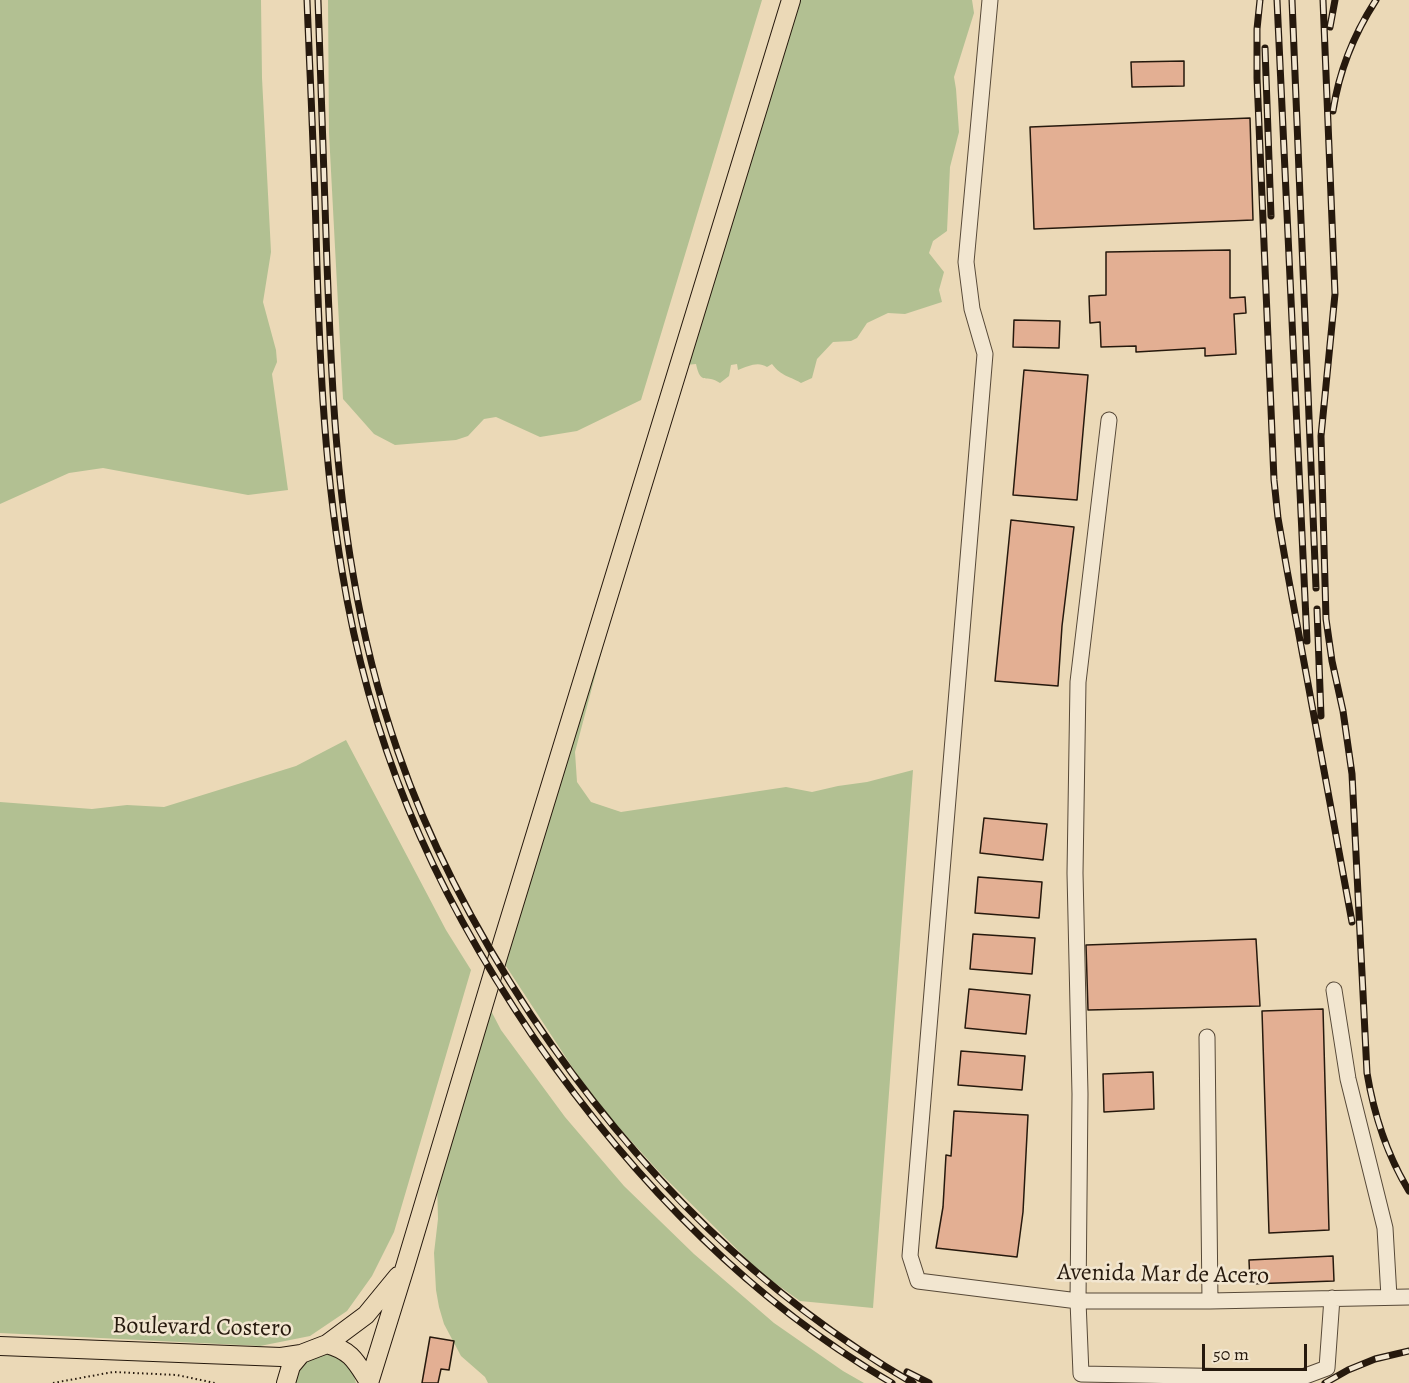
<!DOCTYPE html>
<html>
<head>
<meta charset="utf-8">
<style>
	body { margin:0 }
	#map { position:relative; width:1409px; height:1383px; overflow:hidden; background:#ebd9b7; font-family:Alegreya,serif }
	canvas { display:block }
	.scale { position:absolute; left:1202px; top:1344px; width:105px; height:27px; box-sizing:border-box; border:3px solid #26190d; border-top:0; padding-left:8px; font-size:18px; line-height:21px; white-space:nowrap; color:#26190d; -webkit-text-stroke:4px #f2e6d0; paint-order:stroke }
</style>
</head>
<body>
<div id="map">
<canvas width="1409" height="1383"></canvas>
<div class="scale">50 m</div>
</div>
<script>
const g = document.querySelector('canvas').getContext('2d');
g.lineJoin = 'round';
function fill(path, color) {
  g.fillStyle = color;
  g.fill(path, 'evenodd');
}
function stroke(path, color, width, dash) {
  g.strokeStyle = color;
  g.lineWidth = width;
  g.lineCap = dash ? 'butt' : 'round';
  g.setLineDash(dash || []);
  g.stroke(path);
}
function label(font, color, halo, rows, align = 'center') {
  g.font = font + ' Alegreya,serif';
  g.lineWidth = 5;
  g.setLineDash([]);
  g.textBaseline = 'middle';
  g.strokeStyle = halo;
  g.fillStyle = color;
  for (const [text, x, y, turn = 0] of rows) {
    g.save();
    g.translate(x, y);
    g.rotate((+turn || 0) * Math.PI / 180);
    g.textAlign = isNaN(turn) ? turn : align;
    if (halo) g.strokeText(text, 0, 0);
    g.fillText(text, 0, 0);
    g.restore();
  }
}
fill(new Path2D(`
	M0,0H261L262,78L271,252L263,302L276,350L277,362L272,374L288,490L248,495L103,468L69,473L0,504Z
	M328,0H762L641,400L577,431L540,437L496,417L484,419L468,436L456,440L395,445L374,434L343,399L329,133Z
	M793,0H972L974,13L954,77L956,89L959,132L950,167L947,231L933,241L929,253L944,272L939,290L942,302L905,314L888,313L867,323L857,338L851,341L833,342L817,359L812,378L801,383C788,375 782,377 772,364L767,367C758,361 748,366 738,370L737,364L731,365L729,376L720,383C706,373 701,387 696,364L685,365Z
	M615,601L575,752L577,782L591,802L621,812L786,787L812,792L838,786L867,782L913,770L873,1308L800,1301L761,1273L660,1173L613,1121L578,1076L502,960Z
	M346,740L446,930L471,970L394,1232L372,1276L347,1311L310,1336L260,1346L0,1333V802L92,809L127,805L164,807L296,766Z
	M488,1005L501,1030L565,1117L624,1186L694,1254L774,1323L843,1371L864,1383H488L485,1377L461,1356L444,1324L439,1307L436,1290L434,1253L438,1219L437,1182Z
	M321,1354C341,1355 352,1364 356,1383H294C298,1363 304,1363 321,1354Z`), '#b2c092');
const building = new Path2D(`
	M1184,61V86L1132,87L1131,62Z
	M1250,118L1253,220L1034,229L1030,127Z
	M1230,250V298L1245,297L1246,313L1234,314L1236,354L1205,356V348L1136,352V346L1101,347L1100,322L1090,323L1089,296L1106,295V252Z
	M1014,320L1060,321L1059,348L1013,347Z
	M1024,370L1088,375L1077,500L1013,495Z
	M1011,520L1074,527L1062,626L1058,686L995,681Z
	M984,818L1047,824L1043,860L980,853Z
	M978,877L1042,882L1039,918L975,913Z
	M973,934L1035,938L1032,974L970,969Z
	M1256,939L1260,1006L1088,1010L1086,945Z
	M969,989L1030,995L1026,1034L965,1028Z
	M1323,1009L1329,1230L1269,1233L1262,1011Z
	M961,1051L1025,1056L1022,1090L958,1085Z
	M1153,1072L1154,1109L1104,1112L1103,1074Z
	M954,1111L1028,1115L1023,1212L1017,1257L936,1248L943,1207L946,1155L951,1156Z
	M1333,1256L1334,1281L1250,1284L1249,1260Z
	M430,1337L454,1341L449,1370L441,1369L438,1383H422Z`);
fill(building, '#e3af93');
stroke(building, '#26190d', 1.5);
const minor = new Path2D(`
	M990,0L966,262L972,309L985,354L910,1256L918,1281L1078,1301H1210L1409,1297
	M1109,420L1078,682L1075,873L1080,1094L1078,1301L1081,1374L1300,1378L1327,1368L1332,1298
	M1334,990L1348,1079L1385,1228L1389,1297
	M1207,1037L1210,1301`);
const major = new Path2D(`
	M327,1344C352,1351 356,1362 369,1382
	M0,1346L281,1357L301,1354L327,1344L366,1315L398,1276
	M286,1383L291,1366L301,1354
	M369,1383L405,1267L497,960L791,0`);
stroke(minor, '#574938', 17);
stroke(major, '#26190d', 20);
stroke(new Path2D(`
	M53,1383L113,1372L177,1375L215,1383`), '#26190d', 2, [1.5, 3]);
stroke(minor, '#f2e6d0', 15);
stroke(major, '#ebd9b7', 18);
const rail = new Path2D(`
	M307,0C310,77 314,154 316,231C319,345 323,458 342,571C355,652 377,732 408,808C441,889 485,966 534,1038C629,1175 747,1299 892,1383
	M318,0C321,88 324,176 327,264C331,367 335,471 353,574C363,634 378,694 398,752C430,845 477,933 531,1015C632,1166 755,1292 913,1383
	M1260,0L1257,29V78L1274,480L1278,518L1287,570L1352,922
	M1277,0L1307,641
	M1292,0L1316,588
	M1323,0L1335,294L1321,436L1326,619L1332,661L1343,711L1352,774L1367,1073C1374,1115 1387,1155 1409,1191
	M1330,27L1335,0
	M1265,48L1271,216
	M1333,111C1339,71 1354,34 1376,0
	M1317,609L1321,716
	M907,1372L929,1383
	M1325,1383L1348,1370L1375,1359L1409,1351`);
stroke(rail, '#26190d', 7);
stroke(rail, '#f2e6d0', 4.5, [14]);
label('24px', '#26190d', '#f2e6d0', [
	["Avenida Mar de Acero",1163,1275,1],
	["Boulevard Costero",202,1328,1]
]);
</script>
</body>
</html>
